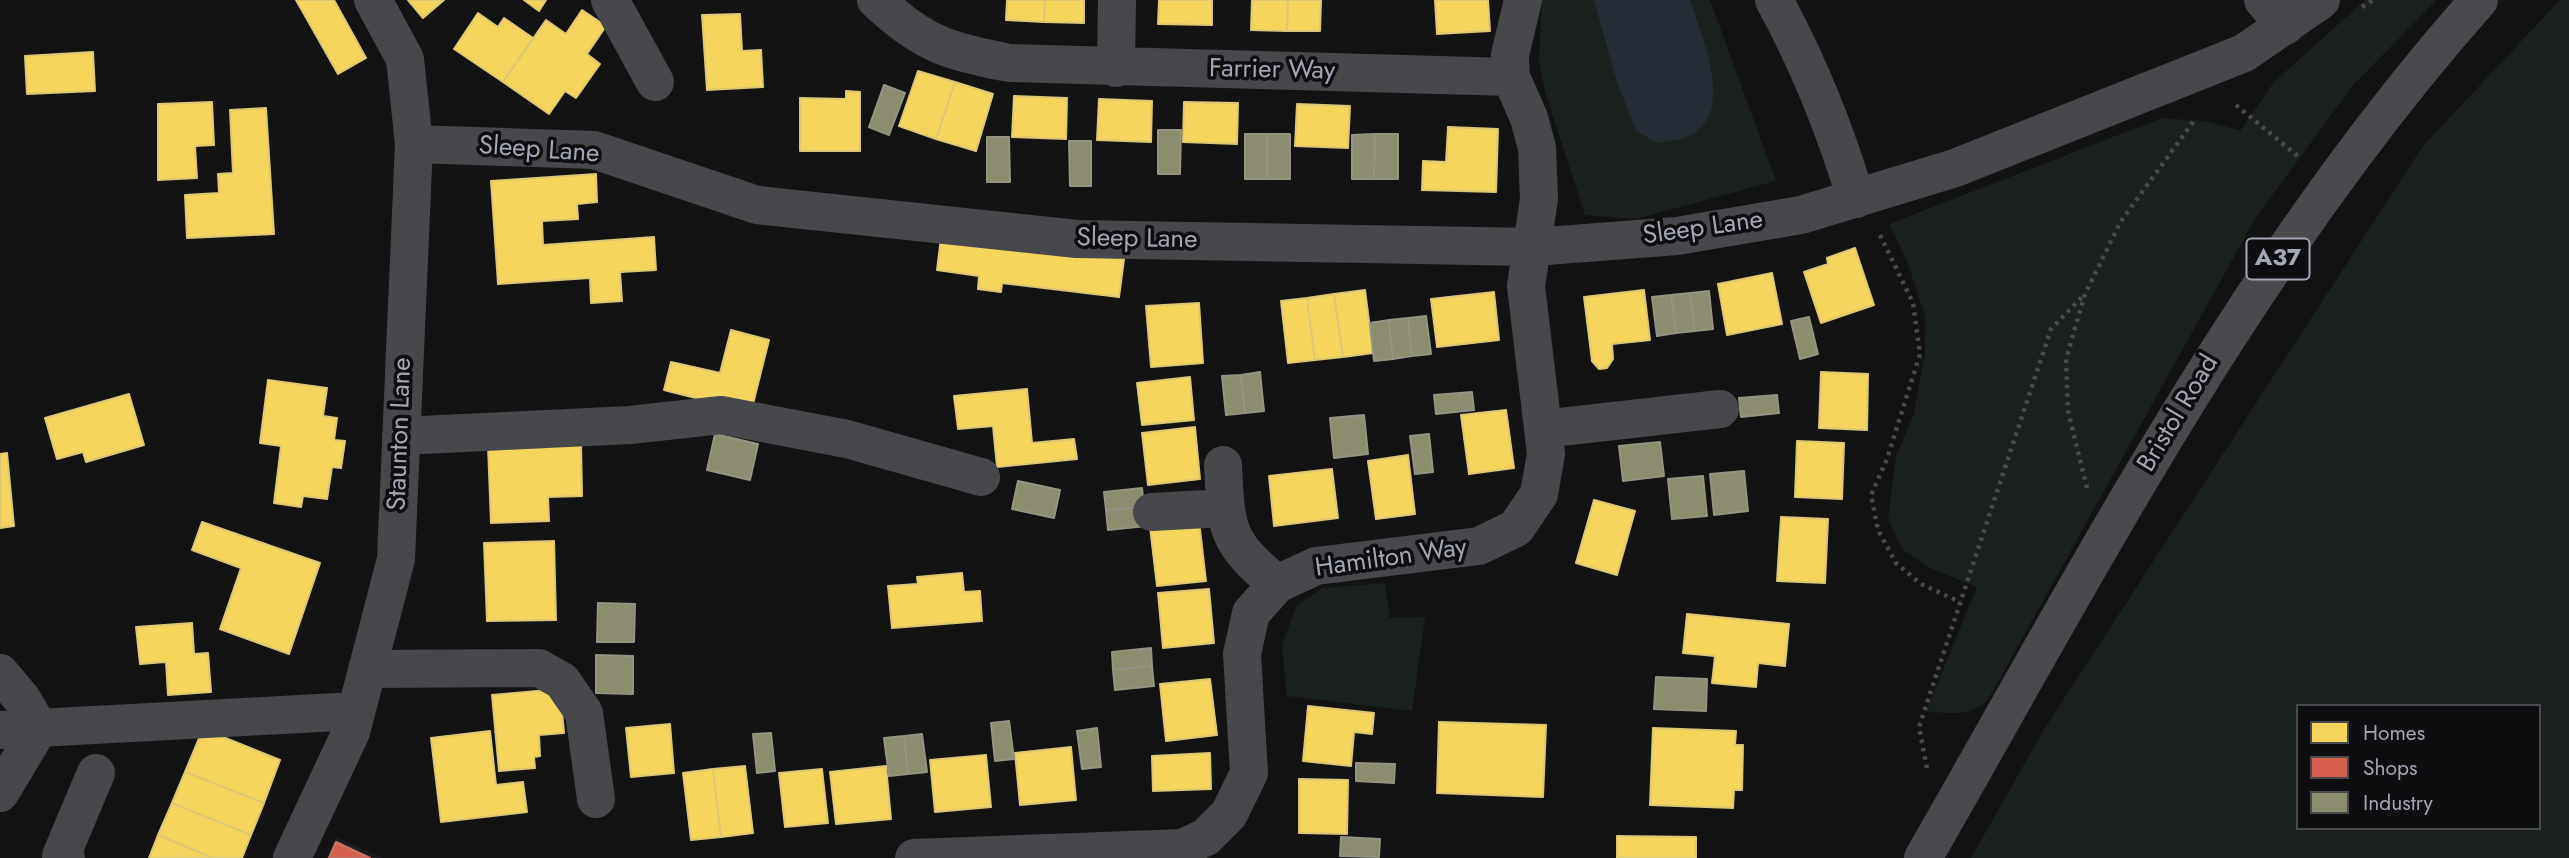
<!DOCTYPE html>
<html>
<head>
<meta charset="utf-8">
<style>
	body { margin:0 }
	#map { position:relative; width:2569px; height:858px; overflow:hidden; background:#131313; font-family:Jost,sans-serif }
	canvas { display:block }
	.legend { position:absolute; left:2296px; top:704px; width:245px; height:126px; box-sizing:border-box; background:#0e0d0f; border:2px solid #4a4a51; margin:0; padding:9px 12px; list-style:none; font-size:21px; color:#a3a6b5 }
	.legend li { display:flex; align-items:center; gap:14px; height:35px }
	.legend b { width:35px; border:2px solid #4a4a51 }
</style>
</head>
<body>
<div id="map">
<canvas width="2569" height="858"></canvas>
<ul class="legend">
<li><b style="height:19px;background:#f6d55c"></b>Homes</li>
<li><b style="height:19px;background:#d6604d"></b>Shops</li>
<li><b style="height:19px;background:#8c8c6e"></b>Industry</li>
</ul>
</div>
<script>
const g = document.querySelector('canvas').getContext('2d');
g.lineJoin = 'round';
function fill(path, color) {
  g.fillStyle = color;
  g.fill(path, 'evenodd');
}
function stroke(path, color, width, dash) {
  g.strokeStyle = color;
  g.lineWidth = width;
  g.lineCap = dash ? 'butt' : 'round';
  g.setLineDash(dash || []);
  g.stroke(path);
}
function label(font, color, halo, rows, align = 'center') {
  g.font = font + ' Jost,sans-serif';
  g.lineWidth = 7;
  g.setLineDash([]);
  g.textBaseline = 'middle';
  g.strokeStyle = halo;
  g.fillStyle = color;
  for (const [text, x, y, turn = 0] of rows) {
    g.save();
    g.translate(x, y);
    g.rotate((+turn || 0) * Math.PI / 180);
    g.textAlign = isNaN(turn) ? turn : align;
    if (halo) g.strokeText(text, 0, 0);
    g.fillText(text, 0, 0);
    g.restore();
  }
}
fill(new Path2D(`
	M336,837L383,858H326Z`), '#1d1d1f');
fill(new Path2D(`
	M1542,0H1710L1776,181L1636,219L1585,215L1545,92L1539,60Z
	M2365,0H2437L2355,83L2256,217L1988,700C1971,717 1949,714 1926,711L1977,587L1932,569L1902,549L1888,519L1896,456L1913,417L1925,355V315L1907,261L1889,224L2162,118L2210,122L2240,131L2274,82Z
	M2560,0H2569V858H1971L2043,731L2423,146ZM2298,706H2539V828H2298Z
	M1385,583L1390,618L1425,617L1412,711L1287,696L1282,645L1296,606L1322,588Z`), '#1b221d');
fill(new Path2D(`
	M1594,0H1690C1702,38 1739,118 1684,138C1675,141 1666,141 1657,143L1636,131L1616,79Z`), '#262c35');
const homes = new Path2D(`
	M296,0H334L366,58L338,74Z
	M408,0H444L423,18Z
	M524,0H546L539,11Z
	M1007,0H1045L1044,22L1006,20Z
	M1045,0H1084V23L1044,22Z
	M1159,0H1212V25L1158,24Z
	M1252,0H1288L1287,31L1251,30Z
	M1288,0H1321L1320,31H1287Z
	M1435,0H1488L1490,31L1437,34Z
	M582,10L606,26L587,54L600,64L576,98L565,91L549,114L503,82L546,20L566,34Z
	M478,13L498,27L504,18L533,38L503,82L454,49Z
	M740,14L742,51L761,50L763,87L707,90L702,15Z
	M93,52L95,91L27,94L25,56Z
	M918,71L955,82L936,139L899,126Z
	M955,82L993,94L976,151L936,139Z
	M846,91L860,92V151H800V98L846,99Z
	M1014,96L1067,98L1066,139L1012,137Z
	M1099,99L1152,101L1151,142L1097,140Z
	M212,102L214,145L195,146L197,178L158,180V104Z
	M1184,102L1238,103L1237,144L1183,142Z
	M1297,104L1350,106L1348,148L1295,146Z
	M266,108L274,234L187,238L185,195L219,193L218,174L233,173L230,110Z
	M1448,127L1498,129L1496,192L1422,190L1423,161L1446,162Z
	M596,174L597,202L577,204L578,219L542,221L543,245L654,237L656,270L620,272L622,301L591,303L590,278L498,284L491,181Z
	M941,237L1124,259L1119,297L1002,283L1001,292L978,289L979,276L937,270Z
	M1855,248L1874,305L1821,323L1804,272L1828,264L1827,258Z
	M1772,273L1782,324L1727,335L1718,284Z
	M1365,290L1373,353L1343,357L1334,294Z
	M1644,290L1650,340L1612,344L1613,359L1607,368L1599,369L1592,361L1584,297Z
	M1494,292L1499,340L1437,347L1431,299Z
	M1334,294L1343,357L1315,360L1307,298Z
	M1307,298L1315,360L1288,363L1281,301Z
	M1199,303L1203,363L1151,367L1146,306Z
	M731,330L769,340L751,412L664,390L671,362L720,373Z
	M1821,372L1868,374L1867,430L1819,428Z
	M1190,377L1194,420L1142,425L1137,383Z
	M268,380L327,388L323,416L337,418L334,440L345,441L341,468L332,467L327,499L303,496L301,507L274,503L281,446L260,443Z
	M1027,389L1032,443L1074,439L1077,459L997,467L993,426L958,429L954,396Z
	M129,394L144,445L86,462L83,452L57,459L45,418Z
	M1506,410L1514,468L1469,474L1461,415Z
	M1195,427L1200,479L1148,485L1142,433Z
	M1797,441L1844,443L1842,499L1795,497Z
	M581,443L582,496L548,497L549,521L491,523L488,446Z
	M7,453L14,526L0,528V454Z
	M1408,455L1415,514L1376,519L1368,461Z
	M1332,469L1338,518L1274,526L1269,476Z
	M1594,500L1635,511L1617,575L1576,563Z
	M1781,517L1828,519L1825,583L1777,581Z
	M1199,521L1206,581L1157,586L1150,527Z
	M202,522L320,563L289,654L220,629L241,568L192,550Z
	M554,541L556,620L487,621L484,543Z
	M962,573L964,592L980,591L982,621L892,628L888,586L918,584L917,577Z
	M1209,589L1214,643L1163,648L1158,593Z
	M1687,614L1789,624L1785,666L1758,663L1756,687L1712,683L1715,656L1683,653Z
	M192,623L194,654L208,653L211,692L168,695L166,662L140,664L136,627Z
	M1210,679L1217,735L1166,741L1160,684Z
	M560,689L564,733L539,735L540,756L534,757L535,768L499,771L492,695Z
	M1308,706L1374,713L1372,734L1354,732L1351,766L1303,761Z
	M1439,722L1546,725L1543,797L1437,793Z
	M670,724L674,773L631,777L626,728Z
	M1653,728L1736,731L1735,745H1743L1742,790H1734L1733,808L1650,805Z
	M203,729L280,760L264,803L185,772Z
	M490,731L496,785L523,782L527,812L441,822L431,738Z
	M1071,747L1076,800L1020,805L1015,753Z
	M1210,753L1211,789L1153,791L1152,756Z
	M986,755L991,807L935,812L930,760Z
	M745,766L753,833L721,837L713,769Z
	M886,766L891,819L836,824L830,772Z
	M713,769L721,837L691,840L683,773Z
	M822,769L828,823L785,827L779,773Z
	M185,772L264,803L251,835L172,803Z
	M1299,779L1348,780L1347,834L1299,833Z
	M172,803L251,835L242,858H213L158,835Z
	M158,835L213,858H149Z
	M1617,836L1696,837V858H1617Z`);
fill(homes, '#f6d55c');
stroke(homes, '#ddc777', 2);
const shops = new Path2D(`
	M336,842L370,858H329Z`);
fill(shops, '#d6604d');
stroke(shops, '#c7756c', 2);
const industry = new Path2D(`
	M884,85L905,93L889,135L869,127Z
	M1158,130H1181L1180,174H1158Z
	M1245,134H1267V179H1245Z
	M1267,134H1290V179H1267Z
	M1375,134H1398V179H1374Z
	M1375,134L1374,179H1352V135Z
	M987,137H1009L1010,182H987Z
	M1069,141H1091V186H1070Z
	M1709,291L1713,329L1695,331L1690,293Z
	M1690,293L1695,331L1676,333L1671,295Z
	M1671,295L1676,333L1657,336L1652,297Z
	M1426,316L1431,354L1412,356L1408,318Z
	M1809,317L1818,354L1800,359L1791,321Z
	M1408,318L1412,356L1393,359L1389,320Z
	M1389,320L1393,359L1374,361L1370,323Z
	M1260,372L1264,411L1245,413L1241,375Z
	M1241,375L1245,413L1226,415L1222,376Z
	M1472,392L1474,410L1436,414L1434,395Z
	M1777,395L1779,413L1741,417L1739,398Z
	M1364,415L1368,454L1334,458L1330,418Z
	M715,434L758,444L750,480L707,470Z
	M1429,434L1433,472L1415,474L1410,436Z
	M1660,442L1664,476L1623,481L1619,446Z
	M1744,471L1748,511L1714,515L1710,474Z
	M1703,476L1707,516L1672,519L1668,479Z
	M1018,481L1060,490L1054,518L1012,509Z
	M1142,488L1144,507L1106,510L1104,492Z
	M1144,507L1146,526L1108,530L1106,510Z
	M598,603L635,604L634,642H597Z
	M1151,648L1152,666L1113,670L1112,652Z
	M596,655L633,656V694L596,693Z
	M1152,666L1154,686L1115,690L1113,670Z
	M1656,677L1707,679L1706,711L1654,709Z
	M1009,721L1014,759L995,761L991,723Z
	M1097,728L1101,767L1082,769L1077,731Z
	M771,733L775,771L757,773L753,734Z
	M922,734L927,772L908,774L904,736Z
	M904,736L908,774L889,776L884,738Z
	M1356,763L1395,764L1394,783L1356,781Z
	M1341,837L1380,839L1379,857L1340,856Z`);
fill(industry, '#8c8c6e');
stroke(industry, '#939483', 2);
stroke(new Path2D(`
	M2362,7L2373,0
	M2236,105L2300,158
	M1880,235L1913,303L1920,354L1887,459L1871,495L1878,530L1896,563L1921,584L1960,602
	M2087,488L2068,411L2066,359L2085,294L2121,221L2196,118
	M1927,768L1919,727L2051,329L2085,294`), '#49494e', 4.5, [3.5, 5]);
stroke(new Path2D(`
	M610,0L655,82
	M876,0C924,45 946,50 1009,63L1511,77L1529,118L1537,148L1539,199L1526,286L1546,454L1539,494L1516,528L1479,546L1316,566L1277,584L1251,613L1242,654L1249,773L1229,814L1206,837L1183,848L914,858
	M1774,0C1809,64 1835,129 1856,199
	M2263,0L2285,26
	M1116,68L1117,0
	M1511,77L1510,55L1523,0
	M414,144L594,150L757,205L1077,239L1533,247L1677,236L1801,215L1955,168L2244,53L2321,0
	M1543,429L1720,409
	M401,436L630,425L721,415L847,439L981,477
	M1223,465C1226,530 1226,542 1277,584
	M1152,512L1225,508
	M367,669L539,668L562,681L584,713L596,799
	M0,673L22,699L39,728
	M0,730L356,711
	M0,793L39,728
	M66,858L61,856L96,773
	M292,858L351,732L396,559L414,144L405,59L373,0`), '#47484c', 38);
stroke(new Path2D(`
	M1923,858C2093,562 2251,256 2479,0`), '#4a4a4e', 38);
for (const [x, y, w] of [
	[2278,259,63]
]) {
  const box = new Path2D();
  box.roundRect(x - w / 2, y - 20.5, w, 41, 5);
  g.fillStyle = '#0e0d0f';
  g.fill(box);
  stroke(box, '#a3a6b5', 2);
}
label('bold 24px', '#a3a6b5', null, [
	["A37",2278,259]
]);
label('26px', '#a3a6b5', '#0e0d0f', [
	["Farrier Way",1272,71,1],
	["Sleep Lane",539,151,4],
	["Sleep Lane",1703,229,-8],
	["Sleep Lane",1137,240,1],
	["Bristol Road",2179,414,-59],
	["Staunton Lane",401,434,-88],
	["Hamilton Way",1391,559,-8]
]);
</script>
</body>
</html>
